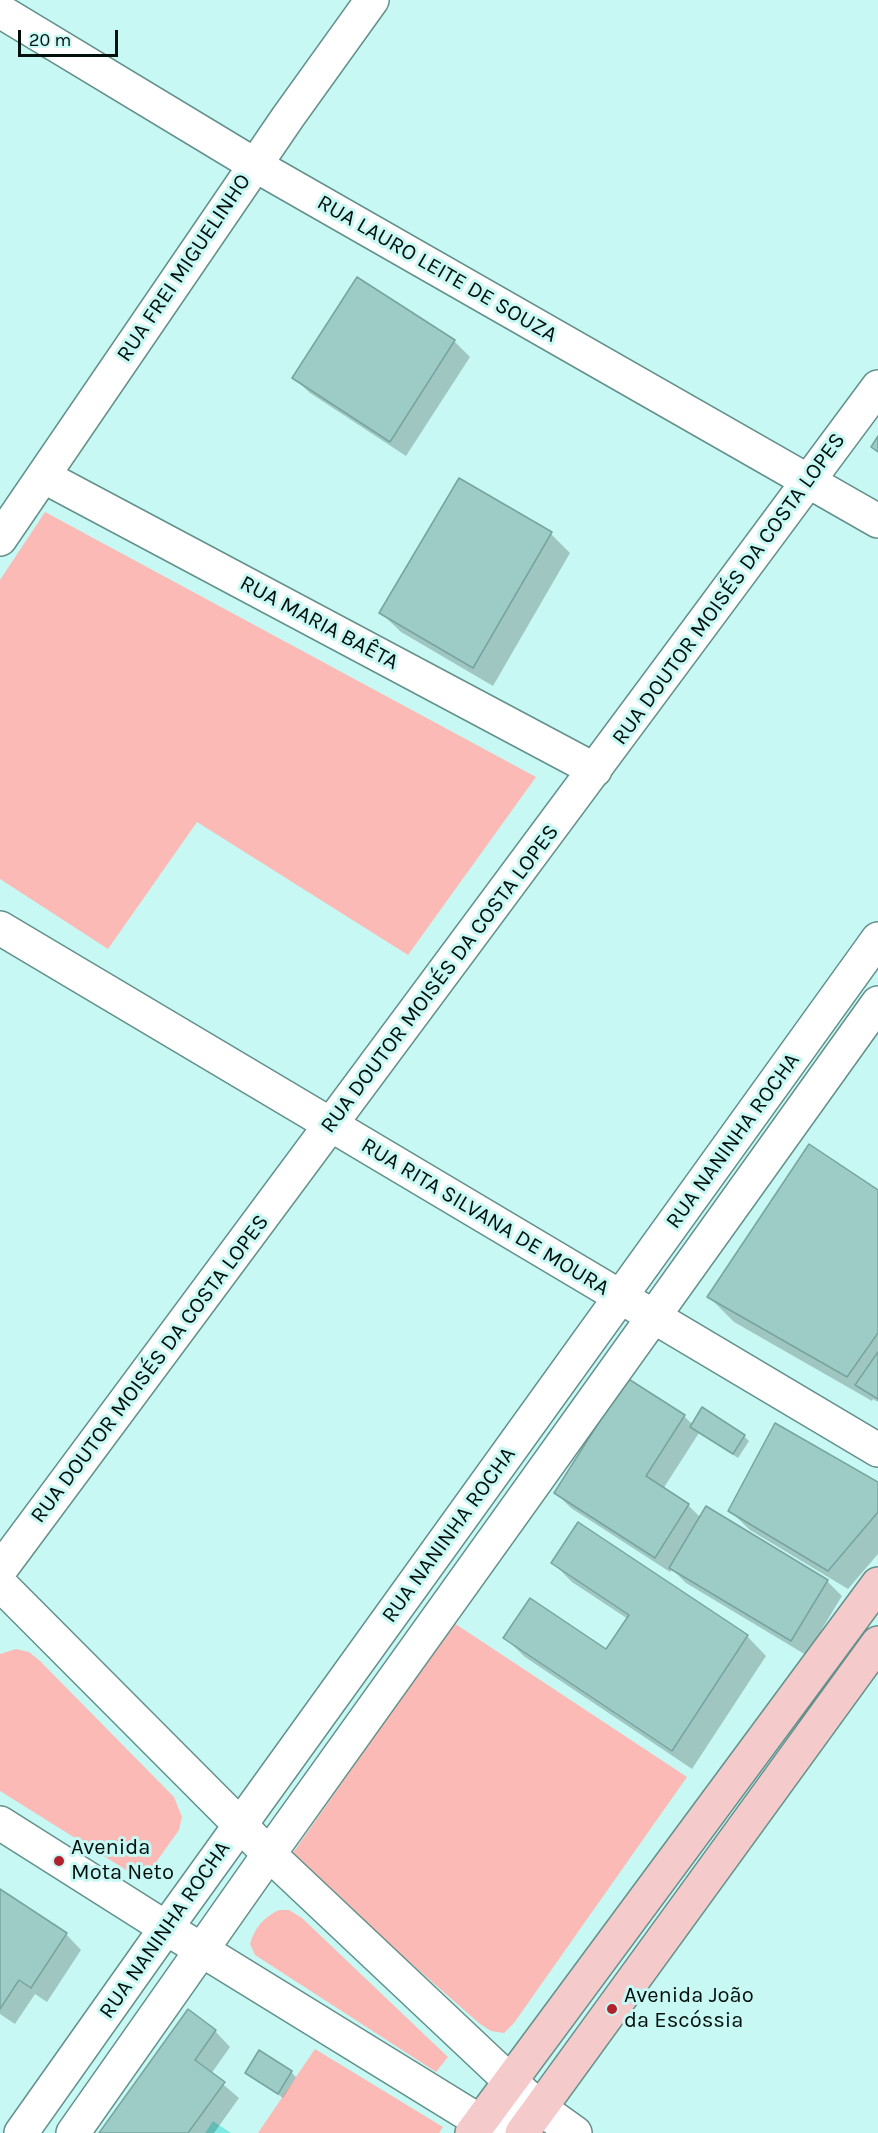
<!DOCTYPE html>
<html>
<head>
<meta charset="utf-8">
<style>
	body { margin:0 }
	#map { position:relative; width:878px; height:2133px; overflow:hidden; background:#c8f8f3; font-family:Karla,sans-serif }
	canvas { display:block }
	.scale { position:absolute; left:18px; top:30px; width:100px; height:27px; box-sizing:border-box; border:3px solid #010f0d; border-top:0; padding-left:8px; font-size:18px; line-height:21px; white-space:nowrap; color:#010f0d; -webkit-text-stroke:4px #c8f8f3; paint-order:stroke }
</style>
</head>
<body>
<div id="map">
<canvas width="878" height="2133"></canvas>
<div class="scale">20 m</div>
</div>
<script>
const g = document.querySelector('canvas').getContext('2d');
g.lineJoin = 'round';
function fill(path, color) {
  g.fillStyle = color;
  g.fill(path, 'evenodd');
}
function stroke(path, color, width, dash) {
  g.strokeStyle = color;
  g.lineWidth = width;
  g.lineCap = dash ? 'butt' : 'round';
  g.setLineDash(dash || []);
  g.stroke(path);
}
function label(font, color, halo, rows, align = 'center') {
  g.font = font + ' Karla,sans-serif';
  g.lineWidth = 6;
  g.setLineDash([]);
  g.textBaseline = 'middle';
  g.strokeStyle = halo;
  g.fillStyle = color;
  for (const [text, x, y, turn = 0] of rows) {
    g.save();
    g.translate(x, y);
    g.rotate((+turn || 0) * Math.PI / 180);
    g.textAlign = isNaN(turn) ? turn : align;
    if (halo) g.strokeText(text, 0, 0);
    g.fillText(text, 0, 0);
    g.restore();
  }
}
fill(new Path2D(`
	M45,512L536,777L408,955L197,822L108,949L0,879V580Z
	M454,1623L687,1777L514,2023L504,2033L491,2031L480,2024L290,1857Z
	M16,1649L29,1652L40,1661L174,1797L182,1817L179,1830L152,1868L141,1874L131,1873L0,1791V1654Z
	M279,1910H289L302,1918L448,2057L436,2072L255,1955L250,1944C255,1927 263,1918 279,1910Z
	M315,2049L443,2127L439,2133H258Z`), '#fbbab6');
fill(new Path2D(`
	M213,2121L231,2133H205Z`), '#7eeae1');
fill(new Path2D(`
	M358,279L454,341L470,357L406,456L310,393L294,378Z
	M459,480L551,534L570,553L493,686L401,632L381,613Z
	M878,1192V1402L873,1399L872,1401L734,1322L709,1297Z
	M628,1380L684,1416L693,1425L744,1436L749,1441L738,1458L699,1433L663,1489L688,1505L701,1518L827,1581L842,1596L806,1655L686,1583L672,1569L670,1572L571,1508L556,1493Z
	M878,1484V1554L848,1589L750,1530L730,1511Z
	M553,1563L747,1636L766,1656L692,1769L525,1657L505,1638L607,1651L628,1619L572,1582Z
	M0,1891L66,1934L81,1950L47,2002L35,1994L15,2024L0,2014Z
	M188,2012L215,2031L230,2047L211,2074L239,2098L214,2133H101Z
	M291,2072L296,2077L283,2098L247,2073Z`), '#0003');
const building = new Path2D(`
	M357,277L455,340L390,442L292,378Z
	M878,436V452L871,447Z
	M459,478L552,532L473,668L379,613Z
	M809,1144L878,1190V1333L847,1377L707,1297Z
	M878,1352V1399L855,1385Z
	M627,1378L685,1415L646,1476L689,1504L655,1558L554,1493Z
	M702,1407L745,1435L733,1454L690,1427Z
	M775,1423L878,1482V1512L828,1571L728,1511Z
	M706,1506L828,1580L791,1641L669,1568Z
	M578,1522L748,1635L672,1751L503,1638L530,1598L606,1649L629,1615L551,1563Z
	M0,1889L67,1933L31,1988L19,1980L0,2009Z
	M188,2009L216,2030L195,2060L225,2082L188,2133H99Z
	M259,2050L292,2071L278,2094L245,2073Z`);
fill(building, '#9dccc7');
stroke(building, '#77a49f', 1.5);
const street = new Path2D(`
	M0,11L255,165L878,521
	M43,476L595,770
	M0,539L288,117L372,0
	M0,928L878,1450
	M0,1570L878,387
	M0,1584L269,1854L511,2082L540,2108L575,2133
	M0,1823L166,1928L481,2122L540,2108
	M21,2133L166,1928L878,939
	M73,2133L269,1854L878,1003`);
const secondary = new Path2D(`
	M472,2133L878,1584
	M522,2133L878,1643`);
stroke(street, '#63908b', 36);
stroke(secondary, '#63908b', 36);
stroke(street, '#fff', 33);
stroke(secondary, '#f5cacb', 33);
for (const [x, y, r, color] of [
	[59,1861,6,"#b3212e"],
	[612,2009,6,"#b3212e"]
]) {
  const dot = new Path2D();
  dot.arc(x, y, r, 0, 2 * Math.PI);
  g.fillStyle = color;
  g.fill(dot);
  stroke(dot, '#c8f8f3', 2);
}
label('22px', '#010f0d', '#c8f8f3', [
	["RUA FREI MIGUELINHO",184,268,-56],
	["RUA LAURO LEITE DE SOUZA",437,269,30],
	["RUA DOUTOR MOISÉS DA COSTA LOPES",729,589,-54],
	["RUA MARIA BAÊTA",319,623,28],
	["RUA DOUTOR MOISÉS DA COSTA LOPES",440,979,-53],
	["RUA NANINHA ROCHA",733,1141,-54],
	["RUA RITA SILVANA DE MOURA",485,1217,31],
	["RUA DOUTOR MOISÉS DA COSTA LOPES",150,1369,-53],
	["RUA NANINHA ROCHA",449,1535,-54],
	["RUA NANINHA ROCHA",165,1930,-55]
]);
label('22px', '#010f0d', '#c8f8f3', [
	["Avenida",71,1848],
	["Mota Neto",71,1873],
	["Avenida João",624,1996],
	["da Escóssia",624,2021]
], 'left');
</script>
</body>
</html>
